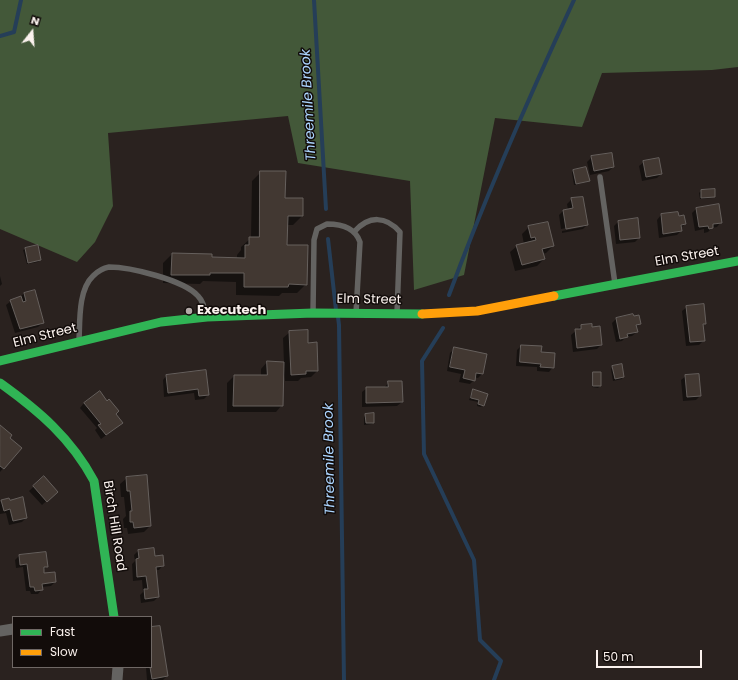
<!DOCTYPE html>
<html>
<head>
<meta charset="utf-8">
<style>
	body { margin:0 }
	#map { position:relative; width:738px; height:680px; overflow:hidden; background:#2a221f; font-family:Poppins,sans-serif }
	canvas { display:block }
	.legend { position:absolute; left:12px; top:616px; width:140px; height:52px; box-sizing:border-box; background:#120c0a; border:1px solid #6f6865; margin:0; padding:5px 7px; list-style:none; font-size:12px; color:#fbf2ee }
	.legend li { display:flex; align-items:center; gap:8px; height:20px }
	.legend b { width:20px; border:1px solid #6f6865 }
	.north { position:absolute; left:12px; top:12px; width:40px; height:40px; -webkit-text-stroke:3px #120c0a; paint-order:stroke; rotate:17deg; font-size:11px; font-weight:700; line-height:16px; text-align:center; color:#fbf2ee }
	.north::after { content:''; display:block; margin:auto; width:14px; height:18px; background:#fbf2ee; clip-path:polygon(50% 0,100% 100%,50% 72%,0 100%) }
	.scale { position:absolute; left:596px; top:650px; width:106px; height:18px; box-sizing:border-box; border:2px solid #fbf2ee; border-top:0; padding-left:5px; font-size:12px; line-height:14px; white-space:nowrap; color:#fbf2ee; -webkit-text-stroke:3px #120c0a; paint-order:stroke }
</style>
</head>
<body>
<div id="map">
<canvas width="738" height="680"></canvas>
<ul class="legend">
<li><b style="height:5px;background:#30b455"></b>Fast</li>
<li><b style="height:5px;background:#ff9f0a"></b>Slow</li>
</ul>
<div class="north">N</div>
<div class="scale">50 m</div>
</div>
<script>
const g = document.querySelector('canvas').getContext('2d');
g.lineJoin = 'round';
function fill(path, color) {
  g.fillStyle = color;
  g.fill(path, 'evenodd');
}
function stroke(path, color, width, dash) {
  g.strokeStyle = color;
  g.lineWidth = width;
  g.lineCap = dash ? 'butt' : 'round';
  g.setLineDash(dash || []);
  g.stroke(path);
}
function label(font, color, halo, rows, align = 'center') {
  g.font = font + ' Poppins,sans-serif';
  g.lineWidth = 3;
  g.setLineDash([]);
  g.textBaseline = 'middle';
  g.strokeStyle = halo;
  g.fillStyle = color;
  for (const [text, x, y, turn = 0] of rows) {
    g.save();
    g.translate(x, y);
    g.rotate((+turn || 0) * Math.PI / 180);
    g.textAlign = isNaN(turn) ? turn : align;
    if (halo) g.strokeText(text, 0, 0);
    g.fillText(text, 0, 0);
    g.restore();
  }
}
fill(new Path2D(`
	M0,0H738V67L712,70L602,73L582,127L495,118L464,275L414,290L410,181L298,163L288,116L108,133L113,206L95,242L77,262L0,229Z`), '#435839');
fill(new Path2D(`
	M611,154L613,167L609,171L590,175L587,162L592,157Z
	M644,162L661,174L657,178L642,181L639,166Z
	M573,171L588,180L587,182L574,185L572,173Z
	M261,172L284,199L302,216L293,225H287L286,246L306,284L297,293H282L279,296L236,295V282L203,281L200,284L163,283V263L172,254L211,258L237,259V255L241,250V247L251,238L252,181Z
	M701,191L714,196L712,198L700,199L699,193Z
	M572,199L587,225L583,229L562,233V231L583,227V225L561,229L559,215L563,211L568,210L567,204Z
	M696,209L721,222L717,227L712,228L708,232L704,233V229L695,231L692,213Z
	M677,213L678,217L685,224L681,228V231L677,235L659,238L657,220L661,215Z
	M618,222L639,238L635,242L616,244L614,226Z
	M529,227L553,246L546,253L542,254L544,259L537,266L515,271L510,252L517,246L524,244L522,234Z
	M25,249L40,260L38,262L27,264L23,250Z
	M0,276L2,284L0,286Z
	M24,293L43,323L38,327L15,333L6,305L11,301L20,298Z
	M687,307L705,323L702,326L704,340L699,345L686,346L682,311Z
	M616,319L640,323L636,327L637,332L632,336L626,337L622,341L616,342L612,323Z
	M581,326L601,345L597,349L573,352L571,335Z
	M290,332L307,344L317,371L311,377L301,378L298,381H285L284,375H283L282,405L276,412H227V383L234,376H261V369L267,362L284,363L283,338Z
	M521,346L540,353L553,367L549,372L537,371V367L516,366L517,350Z
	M455,348L482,374L478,378L474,377V380L470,384L459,382L461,374L447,371L450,353Z
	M613,367L623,377L622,379L613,381L611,369Z
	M205,371L208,395L204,399L195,400L194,393L164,397L163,380L167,375Z
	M594,373L600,386L598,388L592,387V375Z
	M686,376L700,396L696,400L683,401L681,380Z
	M389,382L402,402L397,406L362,407V392L367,388H384Z
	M473,390L483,405L481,407L477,406L478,402L469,400Z
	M84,403L115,414L117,427L101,439L95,430L97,428L80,408Z
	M366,415L373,422L372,424L364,425V417Z
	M0,426L9,438L20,448L0,472Z
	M43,478L56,492L42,505L29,491Z
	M127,478L150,526L144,532L128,534L127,528H124L123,519L126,516L124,497H121L120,484Z
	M2,501L26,518L22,522L9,525L6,513L0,514V502Z
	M138,551L154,557L163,565L159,570H155L158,597L154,601L141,603L140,595L143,592L142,580L133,581L132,564L135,561L134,555Z
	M19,556L47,566L43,571V574L55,582L51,586L42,587V589L38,594H31L30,591H26L23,567L16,568L15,560Z
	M151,628L167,676L163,680H147L146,668L151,667Z`), '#0007');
stroke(new Path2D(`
	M314,0L326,209
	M0,36L14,32L21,0
	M328,239L336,310
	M449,295C486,195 529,97 574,0
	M338,317L339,325L344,680
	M443,328L422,361L424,454L474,560L480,640L501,661L494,680`), '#253e58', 4);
const building = new Path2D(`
	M612,153L614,167L594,171L591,156Z
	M659,158L662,174L646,177L643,161Z
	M586,167L590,181L576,184L573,170Z
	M260,171H286L285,198H303V216H288L287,245H308L307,285L289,284L288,287H244V273H210V275H171L172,253L212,254V257L245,258V245H249V237H259Z
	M715,189V197L701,198V190Z
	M583,197L588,225L566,229L563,210L573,208L571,198Z
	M719,204L722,223L713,224V228L709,229L708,226L699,227L696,208Z
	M678,212L679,216L684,215L686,224L681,225L682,231L663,234L661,214Z
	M638,218L640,238L620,240L618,221Z
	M548,222L554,246L542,249L545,259L522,265L516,245L536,240L535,237L531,238L528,226Z
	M38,245L41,260L28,263L25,248Z
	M35,290L44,323L20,329L10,300L21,296L23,302L26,301L24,293Z
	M704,304L706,324H703L705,341L690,342L686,306Z
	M633,314L634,316L639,315L641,324L636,325L638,332L627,334L628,337L620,339L616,318Z
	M592,324V327L600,326L602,345L577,348L575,329H581V325Z
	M308,330V343L317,342L318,371H306V374L291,375L289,331Z
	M521,345L542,346L541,352L555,353L554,368L540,367L541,364L520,362Z
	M454,347L487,354L483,374L476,373L475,381L463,378L465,370L450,367Z
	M267,361L284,362L283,406H233L234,375H267Z
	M622,364L624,377L615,379L612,366Z
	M206,370L209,395L199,396L198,389L168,393L166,375Z
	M593,372H601V386H593Z
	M699,374L701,396L687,397L685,375Z
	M388,381H402L403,402L366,403V387H388Z
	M473,389L488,394L484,406L478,404L479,400L471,398Z
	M100,391L107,401L109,399L119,411L116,414L123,423L106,435L98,425L101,424L84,403Z
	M374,413V423H366L365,414Z
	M0,425L12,435L10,438L22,448L4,469L0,466Z
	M147,475L151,526L134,528L133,522H130V511H132L130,491H127L126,477Z
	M44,476L58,492L47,502L33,486Z
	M23,497L27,518L13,521L10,509L4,511L1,500L9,498L10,500Z
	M154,548L155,556L163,555L164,566L156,567L159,597L145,599L144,589H148L146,576L137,577L136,559L139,558L138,550Z
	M46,552L48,567H44V573L55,572L56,582L42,584L43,590L35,591L34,587H30L27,564L20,565L19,555Z
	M160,626L168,676L152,679L150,667L151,662V627Z`);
fill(building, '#423832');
stroke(building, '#66605d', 1);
stroke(new Path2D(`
	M600,177L615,284
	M354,232C369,215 386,216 400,232L397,313
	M313,313L314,240L317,229L327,224C341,224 355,227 360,242L356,313
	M79,341C80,322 78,290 93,276C97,272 103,268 109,267C130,267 184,280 198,296C203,301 205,309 206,316`), '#646361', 5.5);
stroke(new Path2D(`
	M0,631L13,629
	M117,680L118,667`), '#646361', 11);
stroke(new Path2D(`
	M554,296L738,261
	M0,361L161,322L207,317L313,313L422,314
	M0,383C39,411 71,438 94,481L114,617`), '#30b455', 9);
stroke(new Path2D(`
	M422,314L477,311L554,296`), '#ff9f0a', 9);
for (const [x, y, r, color] of [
	[189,311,4,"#b2a9a6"]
]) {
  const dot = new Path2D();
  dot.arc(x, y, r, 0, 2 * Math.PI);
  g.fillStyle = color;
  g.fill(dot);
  stroke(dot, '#120c0a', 1.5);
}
label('13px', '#fbf2ee', '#120c0a', [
	["Elm Street",687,257,-10],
	["Elm Street",369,300,1],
	["Elm Street",45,336,-14],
	["Birch Hill Road",114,526,81]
]);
label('bold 13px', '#fbf2ee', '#120c0a', [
	["Executech",197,311]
], 'left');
label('italic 14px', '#acd5ff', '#120c0a', [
	["Threemile Brook",309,105,-93],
	["Threemile Brook",330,459,-91]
]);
</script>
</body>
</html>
